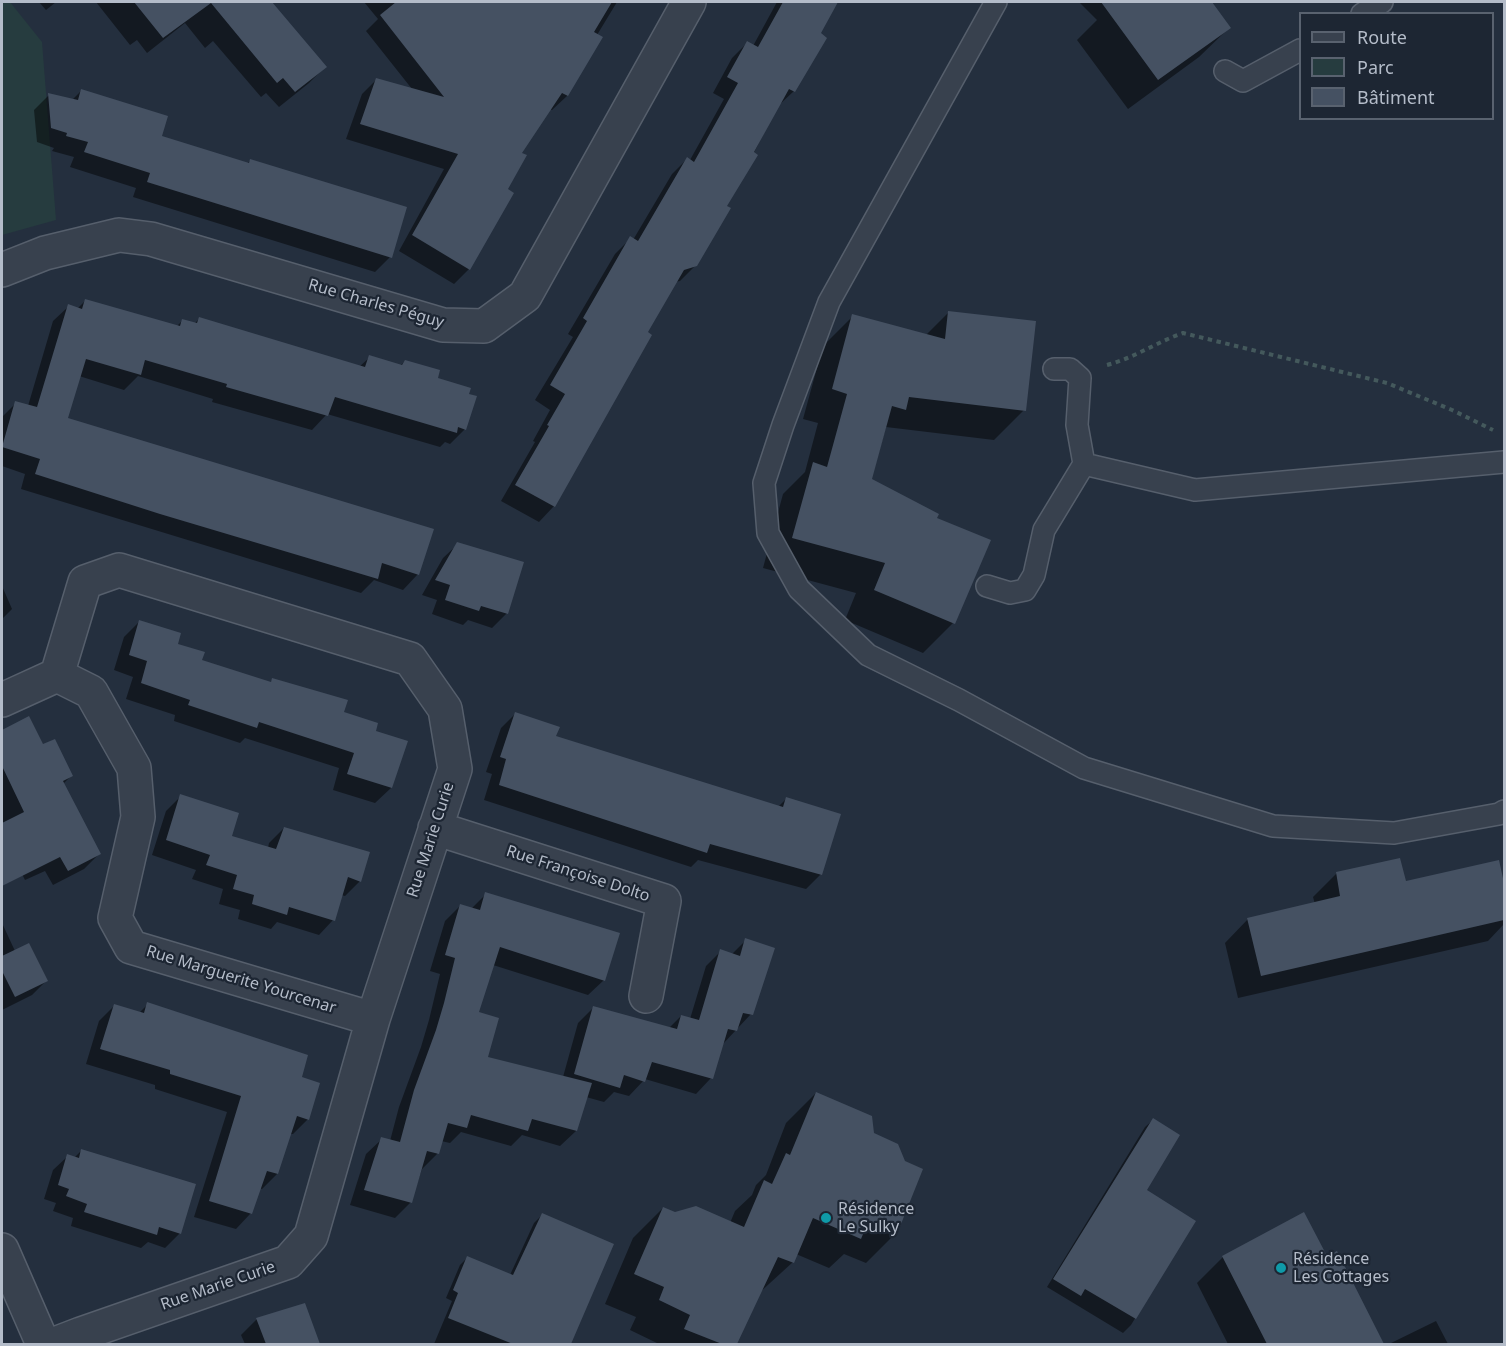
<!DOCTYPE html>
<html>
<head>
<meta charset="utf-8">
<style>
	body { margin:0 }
	#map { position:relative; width:1506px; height:1346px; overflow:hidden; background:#242f3e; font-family:"Noto Sans",sans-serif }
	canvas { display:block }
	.frame { position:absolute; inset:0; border:3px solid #b4bcc9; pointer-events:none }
	.legend { position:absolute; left:1299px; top:12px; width:195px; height:108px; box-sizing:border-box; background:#1d2633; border:2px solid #59626f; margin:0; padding:8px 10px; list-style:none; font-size:18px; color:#b4bcc9 }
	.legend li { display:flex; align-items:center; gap:12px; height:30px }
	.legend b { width:30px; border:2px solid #59626f }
</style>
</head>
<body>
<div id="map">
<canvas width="1506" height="1346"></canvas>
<div class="frame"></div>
<ul class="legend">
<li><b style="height:8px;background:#38414e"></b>Route</li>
<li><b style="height:16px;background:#263c3f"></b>Parc</li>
<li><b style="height:16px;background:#455162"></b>Bâtiment</li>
</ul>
</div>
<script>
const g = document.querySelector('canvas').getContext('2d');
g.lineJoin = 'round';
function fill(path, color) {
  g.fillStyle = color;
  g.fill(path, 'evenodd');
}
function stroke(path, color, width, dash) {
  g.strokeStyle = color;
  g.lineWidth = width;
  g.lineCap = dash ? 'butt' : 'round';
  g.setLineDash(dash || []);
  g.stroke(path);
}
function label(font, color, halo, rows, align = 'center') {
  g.font = font + ' "Noto Sans",sans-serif';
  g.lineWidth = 4.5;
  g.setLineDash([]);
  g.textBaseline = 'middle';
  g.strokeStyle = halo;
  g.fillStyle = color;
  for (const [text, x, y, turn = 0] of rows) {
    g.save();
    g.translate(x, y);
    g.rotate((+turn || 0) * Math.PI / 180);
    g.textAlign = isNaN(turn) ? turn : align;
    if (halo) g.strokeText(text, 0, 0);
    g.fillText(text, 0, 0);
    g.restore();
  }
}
fill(new Path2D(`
	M2,2H10L42,42L56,220L2,235Z`), '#263c3f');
fill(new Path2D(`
	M39,2H56L46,10Z
	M96,2H181L183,4L186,2H270L325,67L309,83L279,107L266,93L261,97L213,41L205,48L185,23L147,53L137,40L130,45Z
	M364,2H452L487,46L527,19L538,2H617L597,35L601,37L567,96L552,110L549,109L520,154L506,190L469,269L454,284L399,251L444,169L346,139L362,94L377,79L412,89L366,31L378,19Z
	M777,2H836L819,34L794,91L778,106L696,265L680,281L675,282L646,333L554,506L539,522L501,501L535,442L533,441L550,410L535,400L573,337L568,334L615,254L631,238L633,240L672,174L687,159L690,160L724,99L713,93L732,58L747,43L753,46Z
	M1079,2H1210L1229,28L1199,57L1128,109L1077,40L1097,20Z
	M82,90L160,137L247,164L250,161L390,257L375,272L133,197L136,188L70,167L74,157L52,151L54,148L37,142L34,110L49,95L72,100Z
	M85,301L176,327L182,321L194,324L199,319L359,367L370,357L400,366L405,361L436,379L465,429L450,444L445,442L440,447L327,414L312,430L212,402L213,399L138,376L124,390L79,376L66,419L418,574L403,590L374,580L361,593L21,489L25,474L2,466V417L16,403L28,406L53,321L69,306L77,309Z
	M949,312L1024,410L994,440L886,427L871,480L935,519L989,541L953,623L923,653L845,620L856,593L763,568L783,494L805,472L818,423L803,419L823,346L853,316L926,335Z
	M458,544L507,613L492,628L468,620L463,625L432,614L437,600L422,595L443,558Z
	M2,586L12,609L2,619Z
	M140,621L200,661L270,683L273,679L342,713L374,732L391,788L375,803L333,790L339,768L245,738L240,743L174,721L175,715L126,699L133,677L114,670L124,637Z
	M516,713L555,737L778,807L786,799L821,874L806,889L698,860L691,867L484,800L492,774L486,772L501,728Z
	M28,718L42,746L71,776L63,784L99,854L84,869L53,885L45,871L25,880L2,834V732Z
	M181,796L230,837L268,848L269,843L284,828L360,881L345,896L341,895L333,920L319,935L277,922L271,929L238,919L240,910L219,904L223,889L192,879L196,870L152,855L166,811Z
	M1498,862L1504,890V924L1488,941L1238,998L1225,943L1248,919L1315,904L1313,897L1337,873L1404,883Z
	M486,894L604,980L588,995L493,965L477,1013L486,1058L563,1077L578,1023L593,1008L669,1028L681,1016L690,1019L706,966L721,951L731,955L746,940L751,1014L722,1045L711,1078L696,1094L645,1079L629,1096L614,1092L604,1102L586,1097L576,1131L560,1146L522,1135L511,1146L461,1132L450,1143L441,1141L437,1154L422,1169L411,1202L395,1218L350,1205L366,1154L382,1139L390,1141L399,1107L421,1047L429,1020L440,974L430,971L445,921L461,905L471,909Z
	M2,923L15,951L47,980L32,995L2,1010Z
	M148,1004L308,1119L293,1134H290L277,1174L262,1189L259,1188L251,1213L236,1229L194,1217L227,1112L155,1089V1085L86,1064L99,1021L115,1005L139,1013Z
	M816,1093L872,1134L896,1233L866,1263L844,1254L829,1268L796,1254L793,1262L758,1294L735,1344H659L630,1330L636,1317L605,1304L633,1238L663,1208L674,1214L730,1223L735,1211L752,1195L756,1185L766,1175L786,1123Z
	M1153,1120L1145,1190L1194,1221L1131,1325L1123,1333L1047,1287L1145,1127Z
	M82,1150L180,1233L165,1248L148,1242L141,1248L71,1226L73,1218L53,1211L56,1203L44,1199L53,1170L68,1156L74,1158Z
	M542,1215L612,1245L570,1344H434L452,1301L446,1298L460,1265L467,1258L510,1275L534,1223Z
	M1337,1253L1383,1344H1228L1197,1283L1223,1257L1327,1258Z
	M304,1304L318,1344H245L241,1335L257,1319Z
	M1436,1321L1448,1344H1389Z`), '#0007');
fill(new Path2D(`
	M134,2H272L327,67L295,92L283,78L277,83L211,3L163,38Z
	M396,2H612L594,32L603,37L568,96L562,93L522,153L527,155L508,189L514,193L470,270L412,235L458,154L360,124L376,78L444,97L380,15Z
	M783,2H838L821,33L827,38L795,92L789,89L754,152L758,155L727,206L731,208L697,266L684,270L648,332L652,335L555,507L515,485L549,426L547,425L565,394L550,385L587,321L583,318L630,236L638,241L687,157L694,162L738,83L727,77L747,41L758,47Z
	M1101,2H1212L1231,28L1158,80Z
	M81,89L168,116L162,136L249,163L250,159L407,207L392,258L147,182L150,173L84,152L88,142L66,136L67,133L51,128L48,93L78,100Z
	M85,299L180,326L182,319L197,323L199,317L365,367L369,355L402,365L405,360L440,370L438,378L471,388L469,394L477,396L466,430L458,427L457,433L335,397L328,416L226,387L227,384L145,360L141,375L86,359L68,418L434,529L419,575L382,563L378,579L160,514L35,474L40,459L2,447L15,401L37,407L68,304L82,309Z
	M948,311L1036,321L1026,411L909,397L906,410L892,406L872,479L939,514L937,518L991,540L955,624L874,590L885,563L792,538L813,462L827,467L847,394L832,389L852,314L945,339Z
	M457,542L524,562L508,614L481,606L479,611L445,600L450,585L435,580Z
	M139,620L181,633L178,644L205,652L202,660L271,682L272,678L348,700L344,712L378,723L376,731L408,741L392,788L347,774L354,753L259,722L257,728L188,705L190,700L141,683L147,661L129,655Z
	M515,712L560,727L556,736L783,807L786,797L841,814L822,875L710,844L707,853L499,785L506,759L500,757Z
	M29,716L43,744L55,739L73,776L63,781L101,854L68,871L60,857L2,886V823L24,812L2,766V730Z
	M180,794L239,813L232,836L276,849L284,827L370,852L361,882L348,877L335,921L289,907L287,915L252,904L254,895L233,889L237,875L206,865L210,855L166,840Z
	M1400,858L1406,881L1499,860L1504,883V920L1261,976L1247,918L1340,896L1336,872Z
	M485,892L620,933L605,981L500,947L479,1012L499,1018L488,1057L592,1083L577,1131L532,1119L528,1131L471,1115L467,1128L448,1123L439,1154L427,1151L412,1203L364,1190L381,1137L400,1142L414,1090L436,1030L444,1003L455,958L445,955L460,904L480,910Z
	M745,938L775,948L753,1015L743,1013L737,1031L728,1029L713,1079L652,1062L645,1082L624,1075L620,1088L574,1074L593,1006L677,1029L681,1015L699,1020L720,949L740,956Z
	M29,943L48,981L15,997L2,971V956Z
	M147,1002L308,1055L302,1077L320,1083L309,1120L297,1116L278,1174L267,1171L252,1214L209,1201L241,1096L170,1074V1070L100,1049L114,1004L144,1013Z
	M816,1092L872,1116L874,1133L898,1144L905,1161L923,1169L897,1234L868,1222L861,1239L813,1218L794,1263L778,1257L737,1344H722L684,1329L690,1315L659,1300L664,1287L634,1274L663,1207L675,1212L696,1206L744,1227L764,1180L772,1184L786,1153L790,1155Z
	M1153,1118L1180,1135L1147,1190L1196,1221L1136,1319L1085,1289L1081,1296L1053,1279Z
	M81,1149L196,1184L181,1234L159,1227L157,1235L84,1212L87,1204L66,1196L69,1189L58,1185L67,1154L79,1158Z
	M1304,1212L1327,1256L1337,1251L1384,1344H1267L1222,1256Z
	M542,1213L614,1244L571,1344H513L448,1318L458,1293L453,1290L467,1256L513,1275Z
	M305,1303L320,1344H266L256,1318Z`), '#455162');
const service = new Path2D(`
	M996,2L829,302L783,425L764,483L768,533L799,589L868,655L959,700L1084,768L1273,826L1394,833L1499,814L1504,811
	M1362,14L1382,2
	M1225,71L1243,81L1300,50
	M1054,369H1070L1080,378L1077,425L1084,464L1195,490L1504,462
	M987,586L1010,593L1025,590L1034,575L1044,530L1084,464`);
const minor = new Path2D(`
	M2,270L45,253L119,235L151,239L443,325L484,326L525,296L689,2
	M57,675L91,692L134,768L138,817L115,918L131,947L373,1019
	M2,700L57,675L85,582L119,570L410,659L445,709L455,769L373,1019L311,1236L288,1262L81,1334L55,1344
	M435,828L664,901L646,996
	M2,1250L43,1344`);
stroke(service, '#565f6c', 24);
stroke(minor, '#565f6c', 36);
stroke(new Path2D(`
	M1107,365C1134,358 1157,342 1183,333L1387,383L1452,410L1493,430`), '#44595c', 4, [4.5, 4.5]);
stroke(service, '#38414e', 21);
stroke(minor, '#38414e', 33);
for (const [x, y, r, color] of [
	[826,1218,6,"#0f9aa8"],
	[1281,1268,6,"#0f9aa8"]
]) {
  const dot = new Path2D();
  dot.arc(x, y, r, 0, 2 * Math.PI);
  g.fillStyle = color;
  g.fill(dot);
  stroke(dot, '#1d2633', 2);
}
label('16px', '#b4bcc9', '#1d2633', [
	["Rue Charles Péguy",376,304,16],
	["Rue Marie Curie",431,840,-72],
	["Rue Françoise Dolto",578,874,18],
	["Rue Marguerite Yourcenar",241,980,17],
	["Rue Marie Curie",218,1286,-19]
]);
label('16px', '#b4bcc9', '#1d2633', [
	["Résidence",838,1209],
	["Le Sulky",838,1227],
	["Résidence",1293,1259],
	["Les Cottages",1293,1277]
], 'left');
</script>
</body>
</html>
